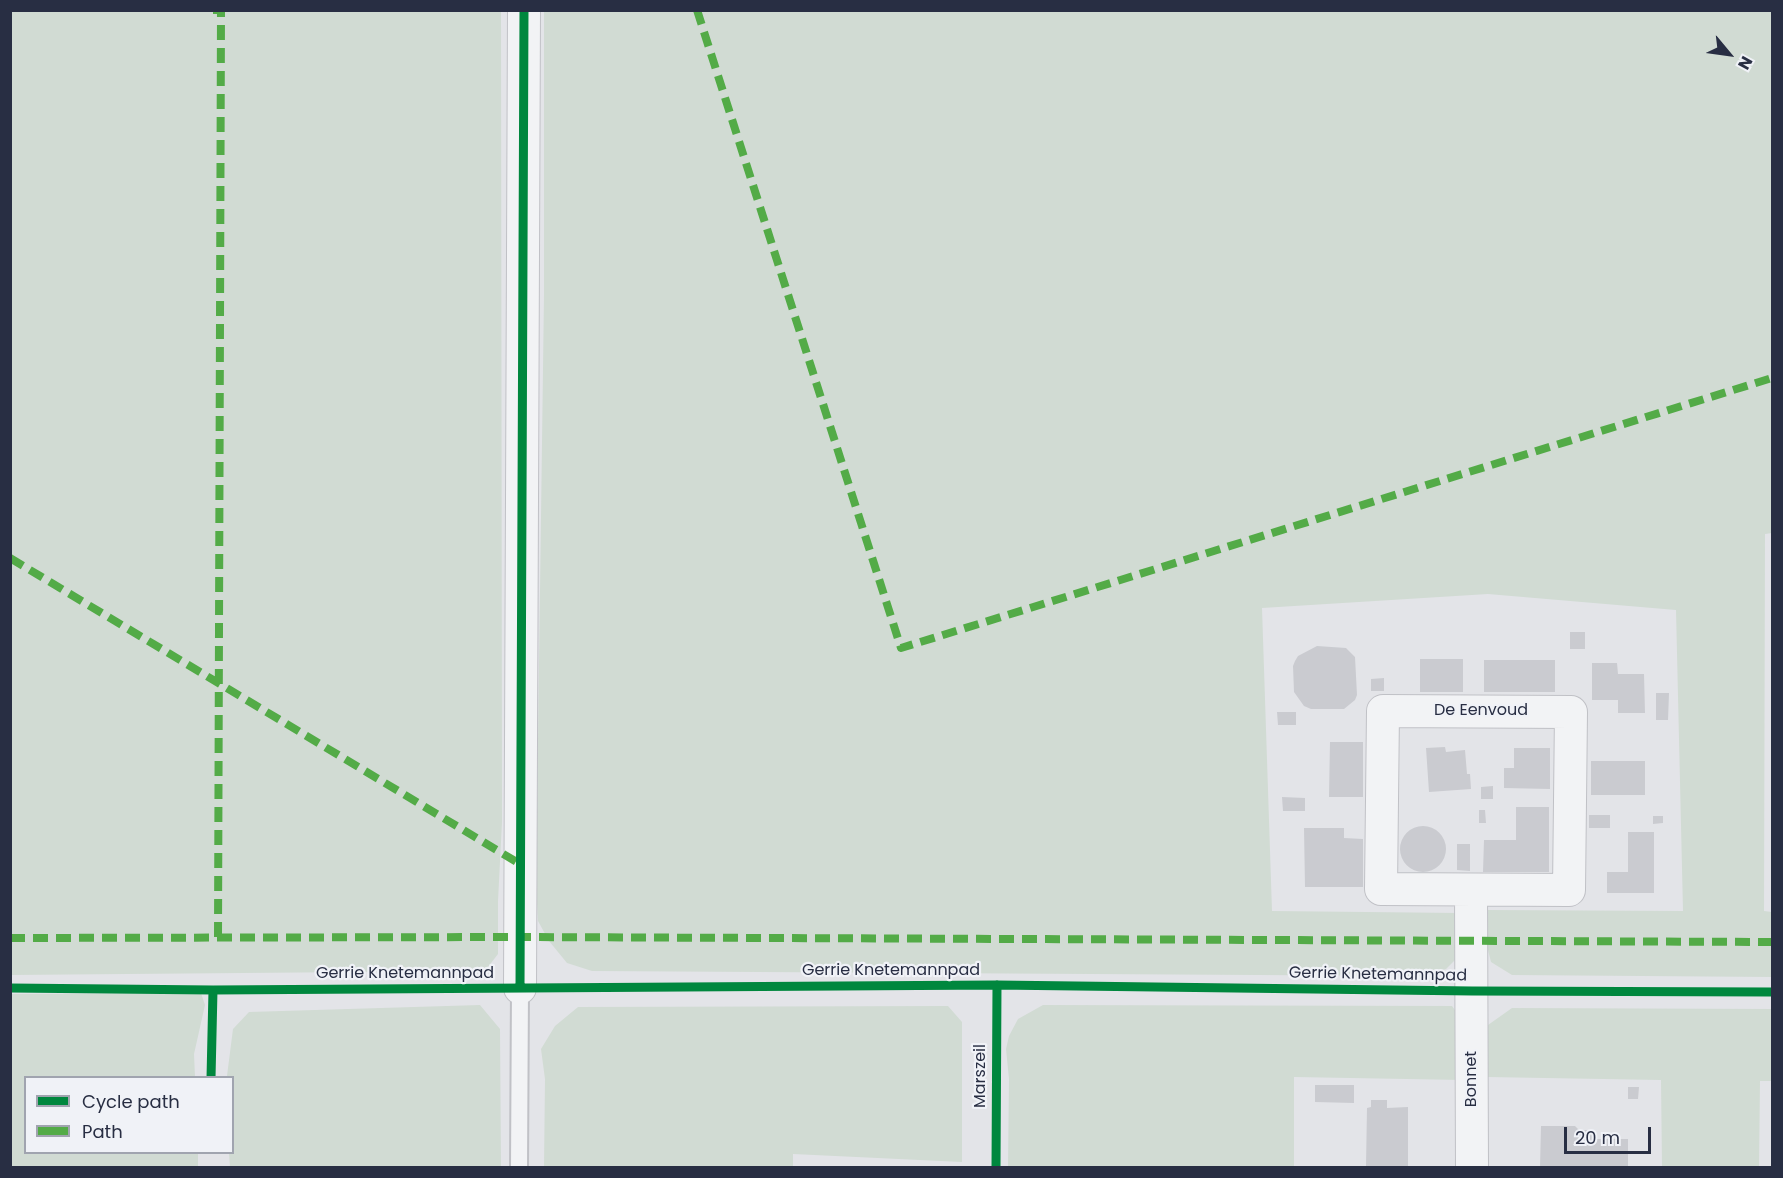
<!DOCTYPE html>
<html>
<head>
<meta charset="utf-8">
<style>
	body { margin:0 }
	#map { position:relative; width:1783px; height:1178px; overflow:hidden; background:#e3e4e8; font-family:Poppins,sans-serif }
	canvas { display:block }
	.frame { position:absolute; inset:0; border:12px solid #282e43; pointer-events:none }
	.legend { position:absolute; left:24px; top:1076px; width:210px; height:78px; box-sizing:border-box; background:#f0f2f7; border:2px solid #a0a4af; margin:0; padding:8px 10px; list-style:none; font-size:18px; color:#282e43 }
	.legend li { display:flex; align-items:center; gap:12px; height:30px }
	.legend b { width:30px; border:2px solid #a0a4af }
	.north { position:absolute; left:1699px; top:24px; width:60px; height:60px; -webkit-text-stroke:4px #f0f2f7; paint-order:stroke; rotate:119deg; font-size:16px; font-weight:700; line-height:24px; text-align:center; color:#282e43 }
	.north::after { content:''; display:block; margin:auto; width:21px; height:27px; background:#282e43; clip-path:polygon(50% 0,100% 100%,50% 72%,0 100%) }
	.scale { position:absolute; left:1564px; top:1127px; width:87px; height:27px; box-sizing:border-box; border:3px solid #282e43; border-top:0; padding-left:8px; font-size:18px; line-height:21px; white-space:nowrap; color:#282e43; -webkit-text-stroke:4px #f0f2f7; paint-order:stroke }
</style>
</head>
<body>
<div id="map">
<canvas width="1783" height="1178"></canvas>
<div class="frame"></div>
<ul class="legend">
<li><b style="height:8px;background:#00873e"></b>Cycle path</li>
<li><b style="height:8px;background:#53ab47"></b>Path</li>
</ul>
<div class="north">N</div>
<div class="scale">20 m</div>
</div>
<script>
const g = document.querySelector('canvas').getContext('2d');
g.lineJoin = 'round';
function fill(path, color) {
  g.fillStyle = color;
  g.fill(path, 'evenodd');
}
function stroke(path, color, width, dash) {
  g.strokeStyle = color;
  g.lineWidth = width;
  g.lineCap = dash ? 'butt' : 'round';
  g.setLineDash(dash || []);
  g.stroke(path);
}
function label(font, color, halo, rows, align = 'center') {
  g.font = font + ' Poppins,sans-serif';
  g.lineWidth = 4.5;
  g.setLineDash([]);
  g.textBaseline = 'middle';
  g.strokeStyle = halo;
  g.fillStyle = color;
  for (const [text, x, y, turn = 0] of rows) {
    g.save();
    g.translate(x, y);
    g.rotate((+turn || 0) * Math.PI / 180);
    g.textAlign = isNaN(turn) ? turn : align;
    if (halo) g.strokeText(text, 0, 0);
    g.fillText(text, 0, 0);
    g.restore();
  }
}
fill(new Path2D(`
	M10,11H501L502,822L498,901V954L488,967L475,971L11,975Z
	M544,11H1772V533L1765,534L1764,911L1772,912V977L1512,975L1491,962L1486,942L1485,910L1683,911L1676,610L1488,594L1262,608L1272,911L1459,913L1457,958L1446,969L1423,976L592,971L567,963L549,941L538,921L536,887L544,295Z
	M201,993L205,1005L194,1054L195,1077L26,1078V1152L198,1153V1167H11V994Z
	M480,1005L500,1029L501,1167H230L229,1153L232,1152V1078L227,1076L233,1029L249,1012Z
	M1043,1005L1452,1006L1460,1017L1463,1080L1294,1077V1167H1008L1009,1079L1006,1049L1009,1036L1018,1019Z
	M948,1006L962,1022V1162L793,1154V1167H544L545,1079L541,1049L555,1026L578,1007Z
	M1512,1008L1772,1009V1081H1760L1759,1167H1662L1661,1080L1487,1077L1488,1025Z`), '#d1dbd3');
fill(new Path2D(`
	M1570,632H1585V649H1570Z
	M1317,646L1346,648L1355,657L1357,695L1355,700L1344,709H1311L1304,706L1294,692L1293,666L1295,661L1298,656Z
	M1420,659H1463V692H1420Z
	M1484,660H1555V692H1484Z
	M1592,663H1617L1618,674H1644L1645,713H1618V700H1592Z
	M1384,678V691H1371V679Z
	M1656,693H1669L1668,720H1656Z
	M1277,712H1296V725H1278Z
	M1330,742H1363V797H1329Z
	M1445,747L1446,752L1465,750L1467,774H1470L1471,789L1429,792L1426,748Z
	M1514,748H1550V789L1504,788V768H1514Z
	M1591,761H1645V795H1591Z
	M1493,786V799H1481V787Z
	M1282,797L1305,798V811H1283Z
	M1516,807H1549V872H1483L1484,840H1516Z
	M1479,810H1485L1486,823H1479Z
	M1589,815H1610V828H1589Z
	M1653,816H1663V823L1653,824Z
	M1400 849a23 23 0 1 1 46 0a23 23 0 1 1-46 0Z
	M1304,828H1344V838L1363,839V887H1305Z
	M1628,832H1654V893H1607V872H1628Z
	M1457,844H1470V871L1457,870Z
	M1315,1085H1354V1103L1315,1102Z
	M1628,1087H1639L1638,1099H1628Z
	M1371,1100H1387V1108L1408,1107V1166H1366L1367,1108L1371,1107Z
	M1541,1126H1575L1579,1130H1593L1592,1139H1628V1168H1540Z`), '#cacbd0');
const lane = new Path2D(`
	M519,1168L520,988`);
const street = new Path2D(`
	M1383,711L1571,712L1569,890L1381,889Z
	M1471,890L1472,1168
	M520,988L524,10`);
stroke(lane, '#c0c1c6', 20);
stroke(street, '#c0c1c6', 34);
stroke(lane, '#f2f3f5', 16);
stroke(street, '#f2f3f5', 32);
stroke(new Path2D(`
	M213,10H221L218,939
	M697,10L901,648L1772,378
	M10,558L520,864
	M10,938L519,937L1772,942`), '#53ab47', 8, [15, 8]);
stroke(new Path2D(`
	M10,988L213,990L997,985L1472,991L1772,992
	M520,988L524,10
	M211,1078L213,990
	M996,1168L997,985`), '#00873e', 9);
label('16px', '#282e43', '#f0f2f7', [
	["De Eenvoud",1481,711],
	["Gerrie Knetemannpad",891,971],
	["Gerrie Knetemannpad",405,974],
	["Gerrie Knetemannpad",1378,975,1],
	["Marszeil",981,1076,-90],
	["Bonnet",1472,1079,-90]
]);
</script>
</body>
</html>
